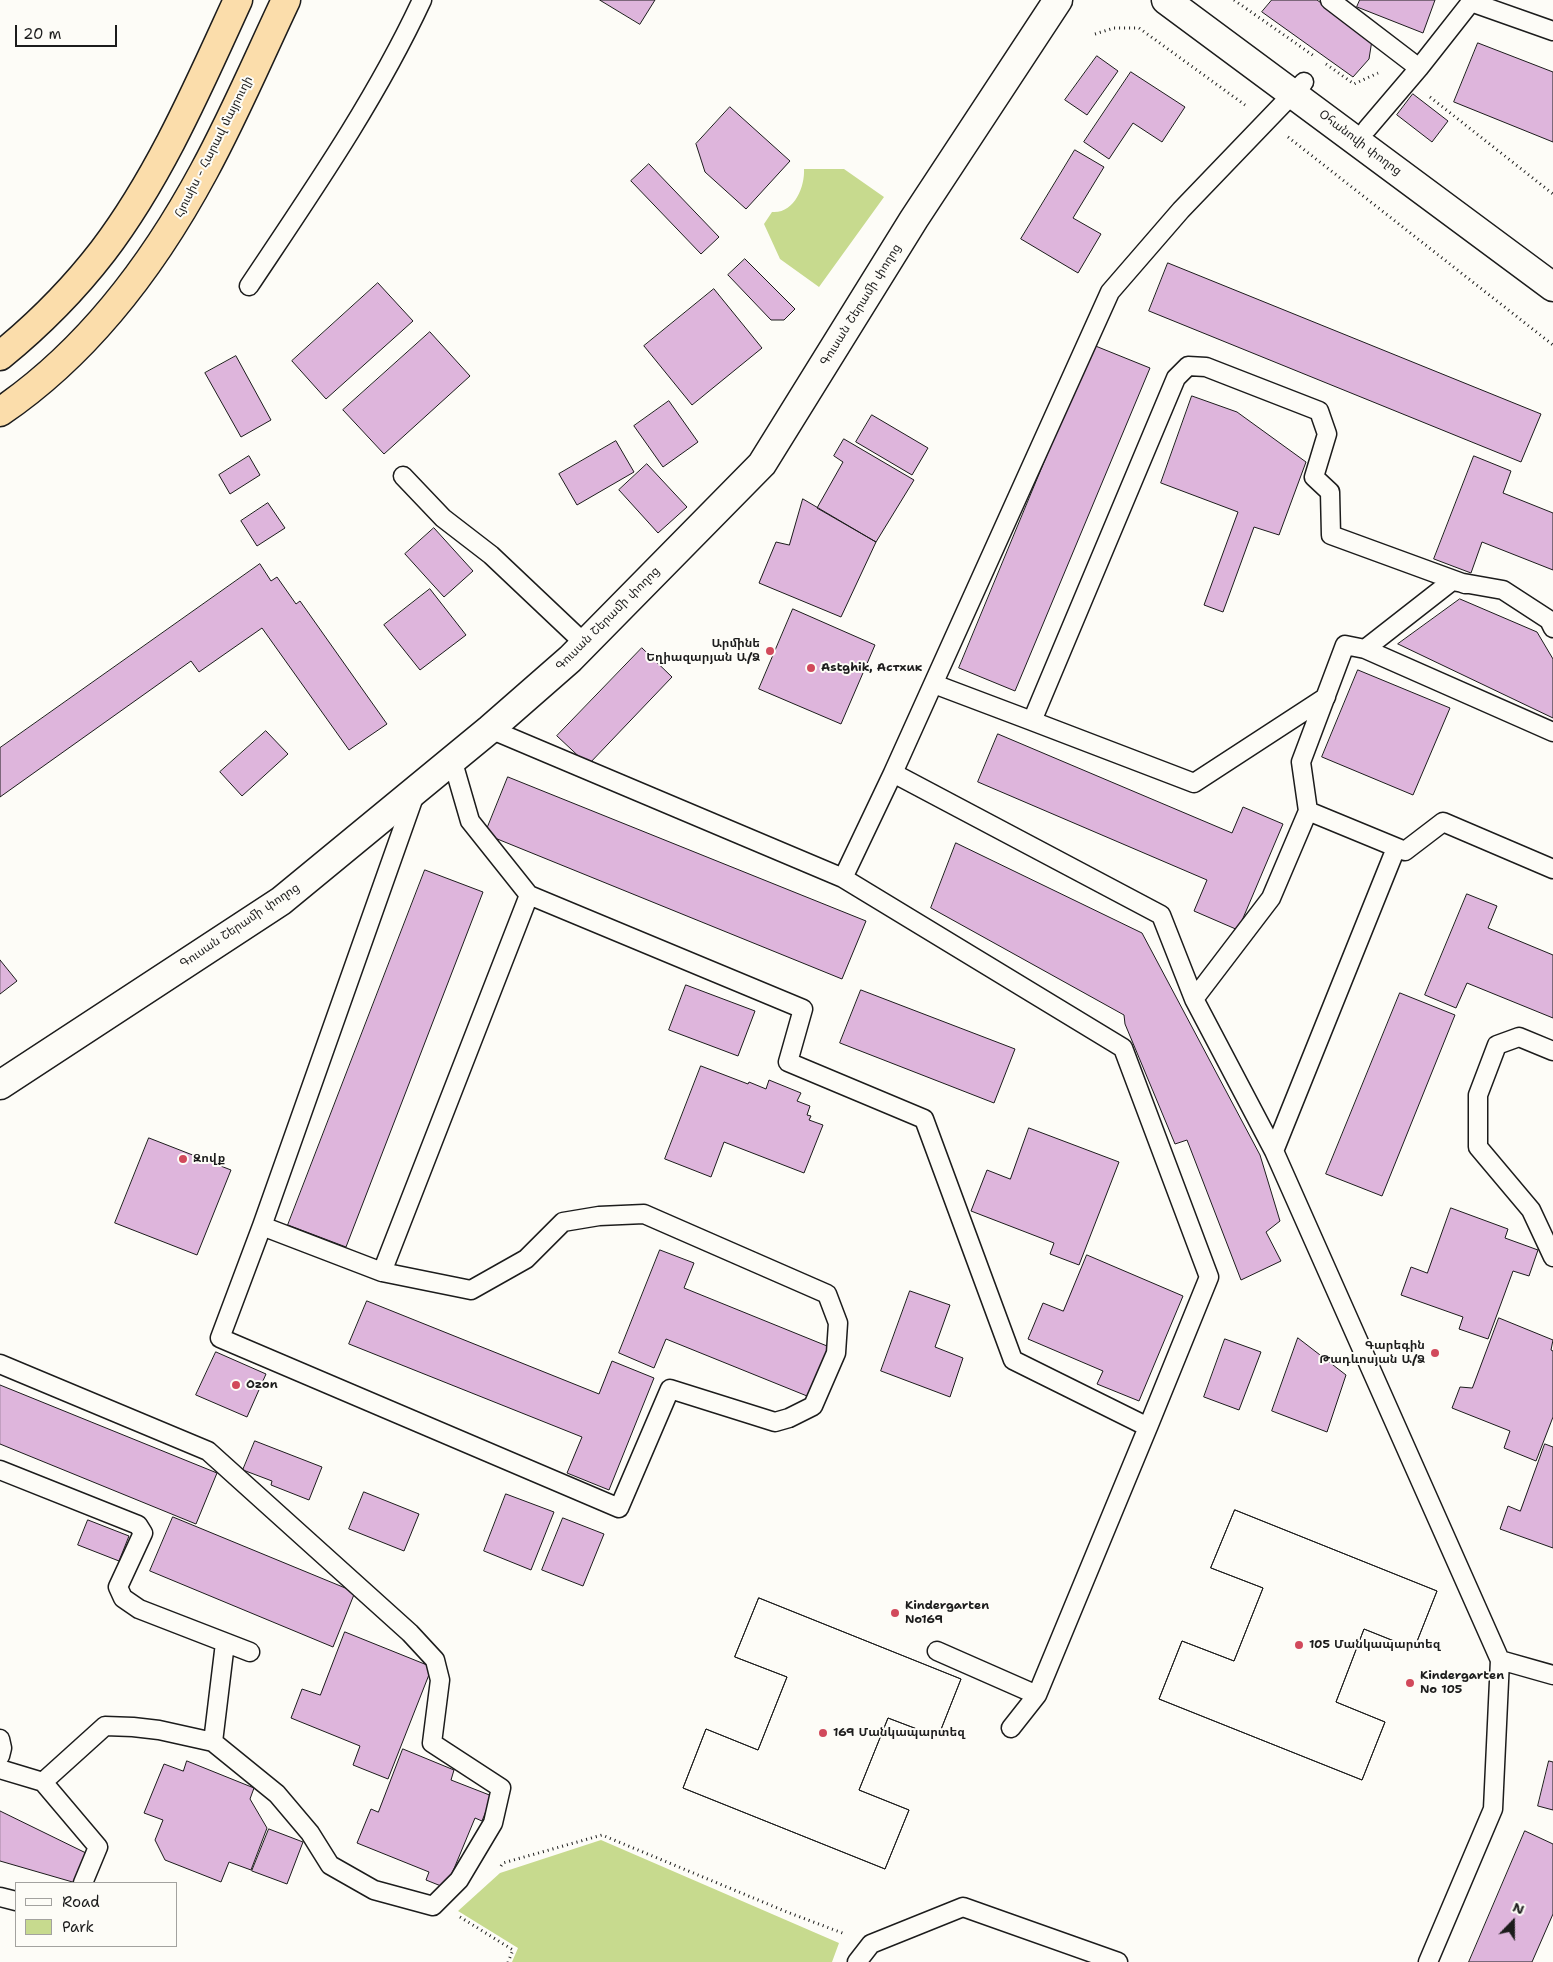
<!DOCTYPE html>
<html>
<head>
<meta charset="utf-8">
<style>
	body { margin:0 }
	#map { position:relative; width:1553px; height:1962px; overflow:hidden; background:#fdfcf7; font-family:"Shantell Sans",sans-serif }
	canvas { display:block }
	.legend { position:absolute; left:15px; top:1882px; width:162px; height:65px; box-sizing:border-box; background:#fdfcf7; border:1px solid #a3a29f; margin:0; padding:6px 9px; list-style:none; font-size:15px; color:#1c1c1c }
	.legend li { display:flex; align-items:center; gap:10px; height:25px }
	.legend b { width:25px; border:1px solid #a3a29f }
	.north { position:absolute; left:1488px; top:1897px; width:50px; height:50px; -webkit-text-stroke:4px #fdfcf7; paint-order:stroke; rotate:22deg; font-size:14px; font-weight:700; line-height:20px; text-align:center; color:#1c1c1c }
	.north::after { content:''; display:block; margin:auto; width:18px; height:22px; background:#1c1c1c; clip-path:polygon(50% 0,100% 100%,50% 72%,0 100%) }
	.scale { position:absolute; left:15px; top:25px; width:102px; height:22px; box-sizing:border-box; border:2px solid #1c1c1c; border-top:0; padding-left:6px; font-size:15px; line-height:18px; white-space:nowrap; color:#1c1c1c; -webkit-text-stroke:4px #fdfcf7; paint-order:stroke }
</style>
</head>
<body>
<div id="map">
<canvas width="1553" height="1962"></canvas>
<ul class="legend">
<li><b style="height:6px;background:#fdfcf7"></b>Road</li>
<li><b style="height:14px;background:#c7da8e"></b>Park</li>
</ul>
<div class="north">N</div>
<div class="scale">20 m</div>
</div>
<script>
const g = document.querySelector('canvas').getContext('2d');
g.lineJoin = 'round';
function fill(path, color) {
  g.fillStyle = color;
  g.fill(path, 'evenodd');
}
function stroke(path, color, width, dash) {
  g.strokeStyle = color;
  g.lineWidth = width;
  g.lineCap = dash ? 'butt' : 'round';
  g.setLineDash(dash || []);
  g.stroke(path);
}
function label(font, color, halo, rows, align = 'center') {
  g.font = font + ' "Shantell Sans","Noto Sans Armenian",sans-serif';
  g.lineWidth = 4;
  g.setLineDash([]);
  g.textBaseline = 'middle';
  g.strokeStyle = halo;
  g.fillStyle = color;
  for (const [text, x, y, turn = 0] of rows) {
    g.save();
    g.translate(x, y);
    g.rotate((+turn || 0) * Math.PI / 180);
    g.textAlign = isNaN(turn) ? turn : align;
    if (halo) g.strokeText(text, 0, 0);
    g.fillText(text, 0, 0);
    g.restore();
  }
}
fill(new Path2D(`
	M804,169H844L884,197L819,287L780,259L764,224L772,212C794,214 805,187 804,169Z
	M601,1840L839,1943L832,1962H512L518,1948L458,1911L500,1873Z`), '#c7da8e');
const building = new Path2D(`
	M600,0H655L640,24Z
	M1272,0H1317L1372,40L1369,59L1353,77L1262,12Z
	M1360,0H1435L1423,33L1357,7Z
	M1478,43L1553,72V142L1454,102Z
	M1097,56L1118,71L1087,115L1065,100Z
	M1131,72L1185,107L1162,142L1133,123L1109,159L1084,142Z
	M1413,94L1448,121L1432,142L1397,115Z
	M730,107L790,161L746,209L705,172L696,144Z
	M1075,150L1104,167L1073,218L1101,234L1078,273L1021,239Z
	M649,164L719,237L701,254L631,181Z
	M745,259L795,309L784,320H771L728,275Z
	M1168,263L1541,414L1521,462L1149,311Z
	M378,283L413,321L326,399L292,361Z
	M714,289L762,348L692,405L644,346Z
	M430,332L470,376L384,454L343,410Z
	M1093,345L1150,368L1015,691L959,668Z
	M236,356L271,420L241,437L205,373Z
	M1192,396L1237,412L1306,462L1279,535L1254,527L1223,612L1204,605L1238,512L1161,483Z
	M669,401L698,442L663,467L634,426Z
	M872,415L928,448L912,475L856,442Z
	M844,439L914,480L876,542L817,508L843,462L834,456Z
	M616,441L634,472L577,505L559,474Z
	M249,456L260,475L230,494L219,475Z
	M1474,456L1511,471L1503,493L1553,513V570L1482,542L1471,573L1434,559Z
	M647,464L687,507L658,533L619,490Z
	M803,499L876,542L841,617L759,583L776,542L789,545Z
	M268,503L285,528L257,546L241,521Z
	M434,528L473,571L444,597L405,554Z
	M260,564L271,581L277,577L296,604L300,601L387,724L349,750L262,628L199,672L191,661L0,797V748Z
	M430,589L466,635L420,670L384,625Z
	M1460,599L1537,632L1553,659V718L1398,644Z
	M793,609L875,645L841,724L759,689Z
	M642,648L672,677L588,765L557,736Z
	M1358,670L1450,708L1413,795L1322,757Z
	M266,731L288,754L242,796L220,772Z
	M998,734L1232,833L1243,807L1283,824L1238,930L1194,911L1207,880L978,782Z
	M508,777L866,921L842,979L485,834Z
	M956,843L1142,933L1260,1155L1280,1221L1266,1232L1281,1261L1241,1280L1187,1140L1175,1144L1125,1024L1124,1015L931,908Z
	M425,870L483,892L346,1247L288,1225Z
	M1467,894L1497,906L1488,928L1553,955V1018L1467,983L1456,1008L1425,995Z
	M0,960L17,981L0,994Z
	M686,985L755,1011L738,1056L669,1030Z
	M861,990L1015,1049L994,1103L840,1043Z
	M1400,993L1455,1015L1382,1196L1326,1174Z
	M701,1066L748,1084L749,1082L766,1089L769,1080L801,1093L797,1101L810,1106L807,1115L811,1116L809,1120L823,1125L804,1173L724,1142L711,1177L665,1159Z
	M1029,1128L1119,1162L1079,1265L1050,1254L1054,1243L971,1211L987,1170L1010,1179Z
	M149,1138L231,1170L197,1255L115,1223Z
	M1451,1208L1508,1229L1505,1238L1538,1250L1529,1276L1513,1271L1488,1339L1459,1329L1463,1317L1401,1295L1411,1267L1427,1273Z
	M660,1250L694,1263L684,1288L832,1348L812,1398L666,1339L654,1368L619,1353Z
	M1087,1255L1183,1296L1139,1401L1097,1384L1103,1371L1028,1339L1043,1303L1063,1311Z
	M910,1291L950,1305L935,1347L963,1358L950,1397L881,1371Z
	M367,1301L599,1394L612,1361L654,1378L609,1490L567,1473L582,1437L349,1344Z
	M1499,1318L1553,1340L1551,1350L1553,1351V1417L1536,1461L1504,1448L1510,1431L1452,1408L1460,1387L1472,1388Z
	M1298,1338L1346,1375L1327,1432L1272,1411Z
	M1225,1339L1261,1352L1239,1410L1204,1397Z
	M216,1352L266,1374L247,1417L196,1395Z
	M0,1385L217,1473L196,1524L0,1444Z
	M255,1441L322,1467L309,1500L271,1485L272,1481L243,1470Z
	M1545,1444L1553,1447V1548L1500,1529L1508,1506L1520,1511Z
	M364,1492L419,1514L404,1551L349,1529Z
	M506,1494L554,1512L531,1570L484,1551Z
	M1235,1510L1437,1591L1414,1649L1364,1629L1336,1702L1385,1722L1362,1780L1159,1699L1182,1641L1234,1661L1263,1588L1211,1568Z
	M1235,1510L1437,1591L1414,1649L1364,1629L1336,1702L1385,1722L1362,1780L1159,1699L1182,1641L1234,1661L1263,1588L1211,1568Z
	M173,1517L355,1592L333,1647L150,1571Z
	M563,1518L604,1534L583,1586L542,1570Z
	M88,1520L129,1536L119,1561L78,1545Z
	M759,1598L961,1679L938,1737L888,1718L859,1790L909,1810L885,1869L683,1788L706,1729L758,1750L787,1677L735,1657Z
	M759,1598L961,1679L938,1737L888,1718L859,1790L909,1810L885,1869L683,1788L706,1729L758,1750L787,1677L735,1657Z
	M345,1632L432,1667L388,1779L353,1765L360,1746L291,1718L302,1689L320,1695Z
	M403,1749L454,1770L451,1780L492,1796L482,1821L475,1818L446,1888L426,1880L429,1872L357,1843L371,1809L378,1812Z
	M187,1761L254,1788L250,1799L267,1828L251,1870L229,1862L221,1882L165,1860L155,1840L163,1820L144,1813L164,1764L183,1771Z
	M1549,1761L1553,1762V1810L1538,1806Z
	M0,1811L88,1854L76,1883L0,1861Z
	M269,1829L303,1842L287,1884L252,1871Z
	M1525,1831L1553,1844V1914L1532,1962H1469Z`);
fill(building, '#deb5dc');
stroke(building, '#1c1c1c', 1);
const service = new Path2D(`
	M1330,0L1419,68
	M1367,129L1419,68L1471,2L1553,31
	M249,286C311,193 375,101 422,0
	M403,476L443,518L491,555L584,643
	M1365,649L1452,581L1503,590L1549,620L1553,628
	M934,684L1032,721L1176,378L1188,366L1206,367L1319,411L1327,434L1314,477L1330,492L1331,535L1465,584
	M1032,721L1194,783L1326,697
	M490,729L843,878L893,773L1161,915L1194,999L1274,1151L1500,1660
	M452,759L470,821L529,895
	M893,773L1110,292L1181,210L1304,82
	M1308,811L1405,851L1443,822L1553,869
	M1194,999L1271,898L1308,811L1301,762L1345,645L1365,649L1553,732
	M1553,1051L1519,1037L1497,1045L1478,1095V1147L1531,1210L1553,1257
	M1274,1151L1396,848
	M262,1226L382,1272L529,895L803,1009L788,1062L924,1119L1013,1360L1148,1427L1209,1277L1123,1048L843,878
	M382,1272L471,1290L526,1259L563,1222L599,1216L644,1214L827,1294L838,1323L836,1353L813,1406L789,1418L775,1422L670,1389L619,1508L220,1338L262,1226L415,794
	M0,1364L208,1451L410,1633L435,1660L440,1680L432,1743L501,1788L493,1823L459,1880L433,1906L374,1890L330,1865L310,1833L277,1794L213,1742L159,1730L133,1727L105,1726L43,1782L0,1769
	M0,1470L138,1525L143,1533L118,1587L123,1598L139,1609L250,1652
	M937,1651L1037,1695
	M1011,1728L1037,1695L1148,1427
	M0,1739L2,1748L0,1756
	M213,1742L225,1643
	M43,1782L98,1847L83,1883
	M0,1897L16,1901
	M857,1962L871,1944L963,1907L1118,1962
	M1428,1962L1493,1809L1500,1660L1553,1675`);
const secondary = new Path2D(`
	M1166,0L1553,287
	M0,1085L281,901L490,729L570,659L762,464L914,219L1058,0`);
const trunk = new Path2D(`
	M0,356C38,325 73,290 103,251C160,176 199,85 238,0
	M0,412C88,352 154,264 204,171C234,116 259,57 286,0`);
stroke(service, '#1c1c1c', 21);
stroke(secondary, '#1c1c1c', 31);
stroke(trunk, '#1c1c1c', 31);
stroke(new Path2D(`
	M1234,0L1314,56
	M1095,34L1114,28H1139L1245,105
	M1326,64L1354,84L1378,73
	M1430,97L1553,194
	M1288,137L1553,345
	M501,1866L503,1863L602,1835L787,1912L845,1934
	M460,1917L513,1950L508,1962`), '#1c1c1c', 3, [1, 4]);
stroke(service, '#fdfcf7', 18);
stroke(secondary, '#fdfcf7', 28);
stroke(trunk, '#fbddab', 28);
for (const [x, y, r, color] of [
	[770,651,5,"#d1495b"],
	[811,668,5,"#d1495b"],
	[183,1159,5,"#d1495b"],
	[1435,1353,5,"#d1495b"],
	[236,1385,5,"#d1495b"],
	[895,1613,5,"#d1495b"],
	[1299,1645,5,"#d1495b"],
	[1410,1683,5,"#d1495b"],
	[823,1733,5,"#d1495b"]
]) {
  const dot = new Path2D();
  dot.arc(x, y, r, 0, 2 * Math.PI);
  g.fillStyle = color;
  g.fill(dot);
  stroke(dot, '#fdfcf7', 2);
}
label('12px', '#1c1c1c', '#fdfcf7', [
	["Օհանովի փողոց",1360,143,37],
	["Հյուսիս - Հարավ մայրուղի",214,147,-63],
	["Գուսան Շերամի փողոց",861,305,-58],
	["Գուսան Շերամի փողոց",608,619,-45],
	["Գուսան Շերամի փողոց",240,926,-34]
]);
label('bold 12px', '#1c1c1c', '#fdfcf7', [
	["Արմինե",760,644,"right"],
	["Եղիազարյան Ա/Ձ",760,658,"right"],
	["Astghik, Астхик",821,668],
	["Զովք",193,1159],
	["Գարեգին",1425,1346,"right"],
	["Թադևոսյան Ա/Ձ",1425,1360,"right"],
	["Ozon",246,1385],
	["Kindergarten",905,1606],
	["No169",905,1620],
	["105 Մանկապարտեզ",1309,1645],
	["Kindergarten",1420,1676],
	["No 105",1420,1690],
	["169 Մանկապարտեզ",833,1733]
], 'left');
</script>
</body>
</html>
